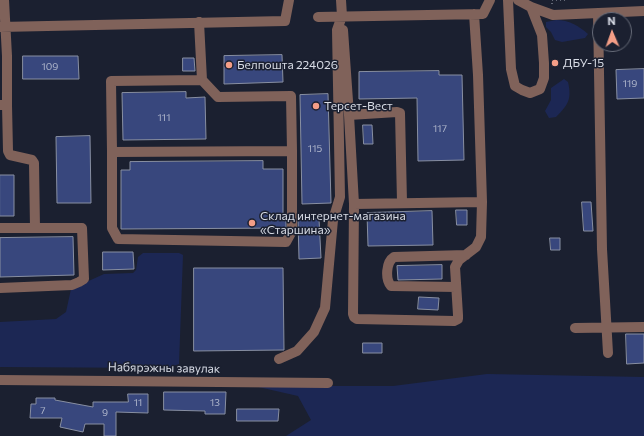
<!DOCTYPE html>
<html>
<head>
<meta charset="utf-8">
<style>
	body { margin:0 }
	#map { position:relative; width:644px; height:436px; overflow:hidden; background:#1b2030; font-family:Commissioner,sans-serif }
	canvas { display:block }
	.north { position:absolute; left:592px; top:12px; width:40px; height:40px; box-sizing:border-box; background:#1b2030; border:1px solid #666b78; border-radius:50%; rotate:358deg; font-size:11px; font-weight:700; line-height:16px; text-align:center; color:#d7dbe5 }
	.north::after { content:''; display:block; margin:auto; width:14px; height:18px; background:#f49e87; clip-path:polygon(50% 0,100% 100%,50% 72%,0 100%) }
</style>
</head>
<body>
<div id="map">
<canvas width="644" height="436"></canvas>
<div class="north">N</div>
</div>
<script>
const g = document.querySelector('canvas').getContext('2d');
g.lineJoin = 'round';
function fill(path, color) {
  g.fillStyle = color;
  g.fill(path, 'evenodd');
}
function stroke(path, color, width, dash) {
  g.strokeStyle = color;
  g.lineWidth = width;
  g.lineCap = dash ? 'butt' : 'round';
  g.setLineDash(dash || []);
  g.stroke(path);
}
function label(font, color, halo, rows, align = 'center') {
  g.font = font + ' Commissioner,sans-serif';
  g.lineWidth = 3;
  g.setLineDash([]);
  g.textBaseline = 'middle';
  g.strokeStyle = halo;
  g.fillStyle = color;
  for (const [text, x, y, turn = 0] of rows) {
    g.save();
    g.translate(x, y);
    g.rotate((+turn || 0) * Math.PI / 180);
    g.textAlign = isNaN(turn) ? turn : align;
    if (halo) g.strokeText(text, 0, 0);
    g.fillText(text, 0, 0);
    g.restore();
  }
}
fill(new Path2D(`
	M556,20C569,20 579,26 588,34L585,38L562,42L555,40L551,32L546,27V22Z
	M564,79L568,82C572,99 568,105 556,117L549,118L545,111L551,100V88Z
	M143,253H179L183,255L179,364L167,368L0,367V322L56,319L66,312L71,289L104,274L133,273L136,270L138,257Z
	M487,374L644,377V436H286L311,420L298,396L254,386H393Z`), '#1c2754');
const building = new Path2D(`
	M282,55L283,82L224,84V56Z
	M23,56H78L79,79H23Z
	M183,58H194L195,71H183Z
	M644,69V98L617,99L616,70Z
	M439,71V75H462L464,160L418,161L417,98L359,99V72Z
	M186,92V98L205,97L206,139L123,140L122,93Z
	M328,94L331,203L302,204L300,95Z
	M363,125H372L373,144H364Z
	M90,136L91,203H57L56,137Z
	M263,161V169H283V221L286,220V228L121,229V170H130V162Z
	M0,175H14V216H0Z
	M582,202H591L593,231H584Z
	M456,210H467V225H457Z
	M432,211L433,245L368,246L367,213Z
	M319,219L321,258L299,259L298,220Z
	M73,237L74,275L0,277V238Z
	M550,238H560V250H551Z
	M103,252H133L134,269L103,270Z
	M442,265V279L398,280L397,266Z
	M194,268H283L284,350L194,351Z
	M419,297L439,298L438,310L418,309Z
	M626,334H644V363L627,364Z
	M363,343H382V353H363Z
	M164,392H226L225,414H205V411L164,410Z
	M128,394H148V413L116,412V436H104V424H85L83,432L60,427L62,418H30L31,404H36V398H55V400L93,407V402H128Z
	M237,409H279L278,421H237Z`);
fill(building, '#38477d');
stroke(building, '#888fa2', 1);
stroke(new Path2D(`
	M552,4V0H567`), '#636876', 2, [1, 3]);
stroke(new Path2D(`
	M508,0L511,69L515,86L522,90L530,93L540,89L544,78V63L542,35L531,7
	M518,0L531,7L553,15L644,11
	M598,13L602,249L608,353
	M318,17L483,14L490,0
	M199,22L202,80L111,81L112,152L292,151L291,96L218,97L202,80
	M0,27L285,21L289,0
	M343,30L349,115L397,112L400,113L402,202
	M0,105H7V56L4,0
	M349,115L354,204L353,314L354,317L357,319L454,321L458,319V315L455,267L459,260L476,247L481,237L482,202L478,75L474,14
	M112,152V228L118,239L286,242L292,231V151
	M354,204L482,202
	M0,228H35
	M456,287L391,286C385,279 386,262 394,257L466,255
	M0,288L72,285L79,282L84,279L82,228H35L34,163L32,160L10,155L8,151L7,105
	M575,328L644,327
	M279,359L297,351L314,332L325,308L333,220L340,197L337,30L342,16L341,0
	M0,380L328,383`), '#80625a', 10);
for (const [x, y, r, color] of [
	[555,63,4,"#f49e87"],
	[229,65,4,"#f49e87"],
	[316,106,4,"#f49e87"],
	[252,223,4,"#f49e87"]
]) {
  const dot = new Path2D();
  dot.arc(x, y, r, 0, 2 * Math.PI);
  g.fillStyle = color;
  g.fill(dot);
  stroke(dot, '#1b2030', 1.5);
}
label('10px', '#afb6cb', null, [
	["109",50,67],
	["119",630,84],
	["111",164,118],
	["117",440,129],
	["115",315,149],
	["11",138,403],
	["13",215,403],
	["7",43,411],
	["9",105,413]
]);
label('12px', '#d7dbe5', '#1b2030', [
	["ДБУ-15",563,63],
	["Белпошта 224026",237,65],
	["Терсет-Вест",324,106],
	["Склад интернет-магазина",260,216],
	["«Старшина»",260,230]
], 'left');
label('12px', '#d7dbe5', '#1b2030', [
	["Набярэжны завулак",164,368,1]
]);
</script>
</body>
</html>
